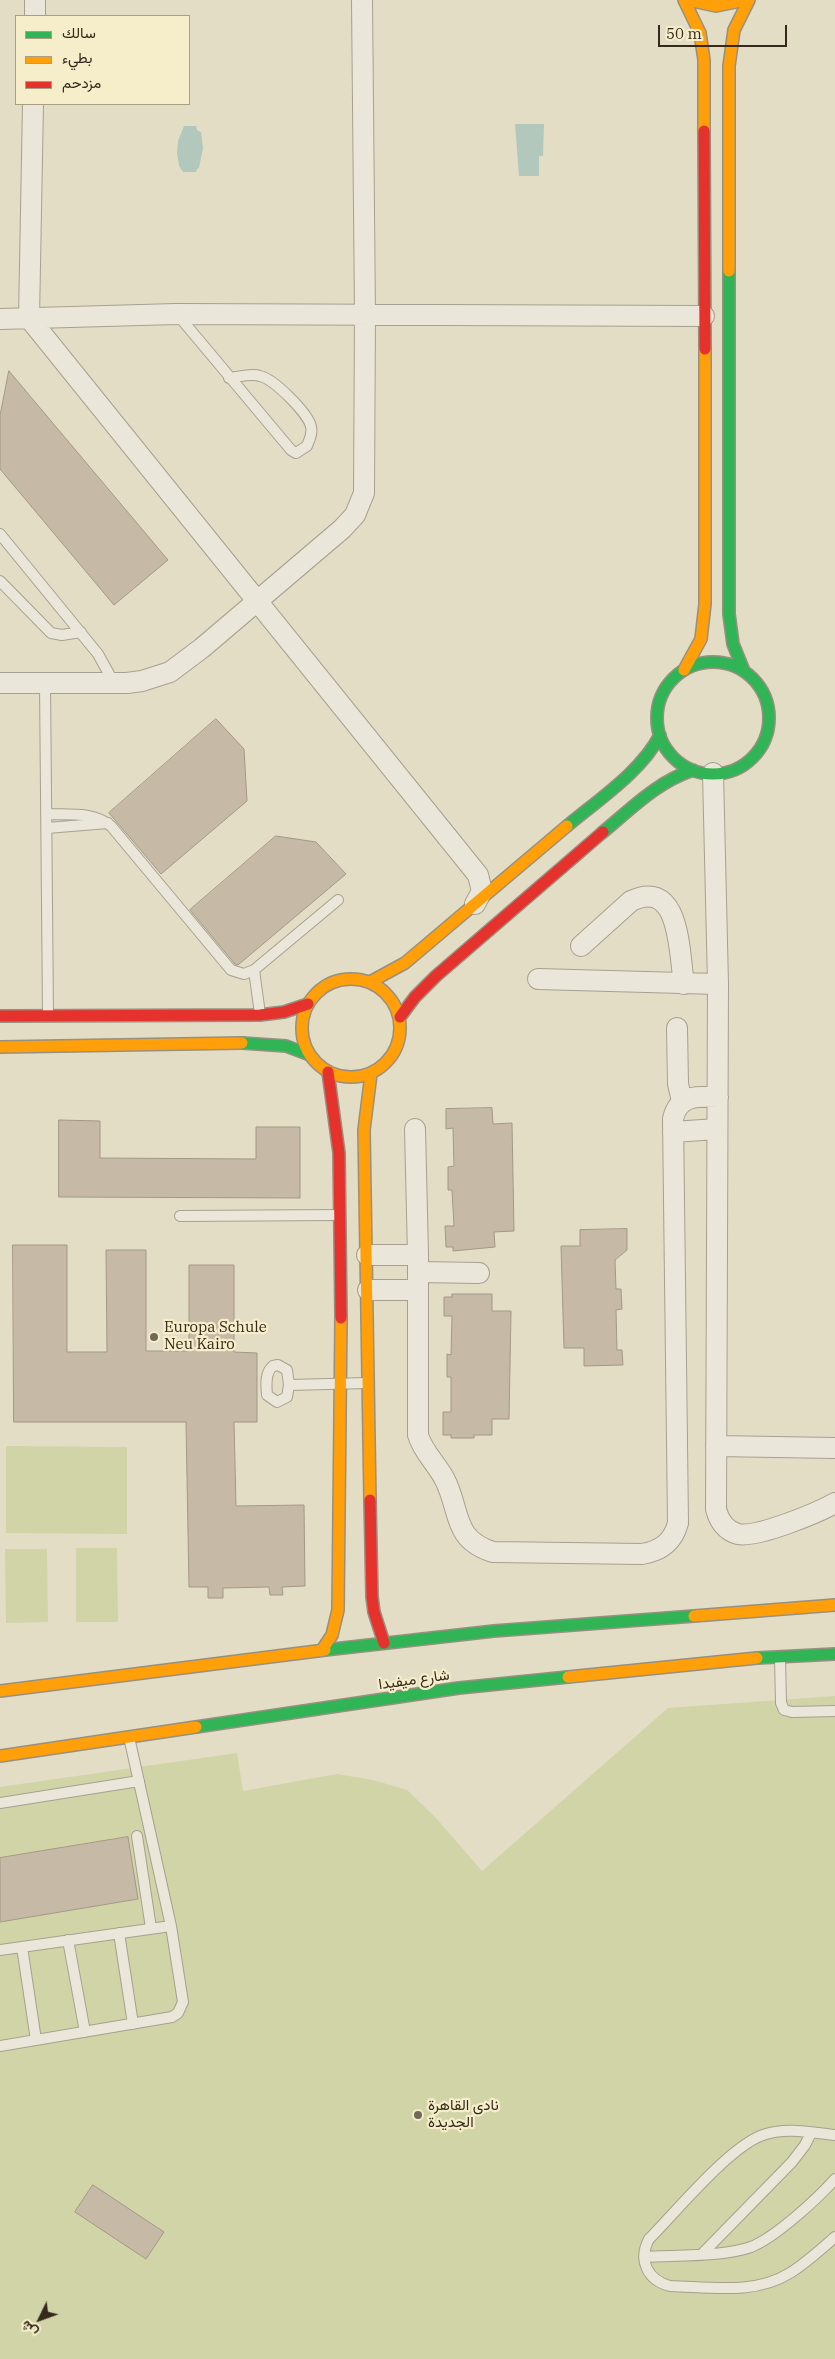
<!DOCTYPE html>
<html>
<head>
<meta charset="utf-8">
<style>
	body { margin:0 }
	#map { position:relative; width:835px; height:2359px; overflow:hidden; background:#e3ddc6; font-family:"IBM Plex Serif",Vazirmatn,serif }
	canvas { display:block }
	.legend { position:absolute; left:15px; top:15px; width:175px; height:90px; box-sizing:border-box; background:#f6edca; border:1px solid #a89f84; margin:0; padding:6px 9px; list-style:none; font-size:15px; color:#34291a }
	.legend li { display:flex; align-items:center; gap:10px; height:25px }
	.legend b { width:25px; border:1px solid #a89f84 }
	.north { position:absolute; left:15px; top:2294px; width:50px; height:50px; -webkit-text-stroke:4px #f6edca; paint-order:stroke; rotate:228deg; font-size:14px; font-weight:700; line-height:20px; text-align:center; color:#34291a }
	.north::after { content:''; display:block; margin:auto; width:18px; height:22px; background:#34291a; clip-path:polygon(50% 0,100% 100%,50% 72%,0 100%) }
	.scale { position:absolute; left:658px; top:25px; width:129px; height:22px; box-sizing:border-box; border:2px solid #34291a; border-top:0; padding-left:6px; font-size:15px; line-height:18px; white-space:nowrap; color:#34291a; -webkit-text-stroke:4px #f6edca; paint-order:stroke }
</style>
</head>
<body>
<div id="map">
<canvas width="835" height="2359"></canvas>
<ul class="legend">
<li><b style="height:6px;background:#30b455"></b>سالك</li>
<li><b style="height:6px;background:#ff9f0a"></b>بطيء</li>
<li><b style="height:6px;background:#e5322d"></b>مزدحم</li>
</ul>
<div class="north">ش</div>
<div class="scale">50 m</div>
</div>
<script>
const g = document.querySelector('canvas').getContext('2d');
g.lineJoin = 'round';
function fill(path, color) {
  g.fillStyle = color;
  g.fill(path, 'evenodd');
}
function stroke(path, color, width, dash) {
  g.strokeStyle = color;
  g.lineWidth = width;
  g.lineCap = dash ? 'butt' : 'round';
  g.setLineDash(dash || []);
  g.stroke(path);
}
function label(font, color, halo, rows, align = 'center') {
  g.font = font + ' "IBM Plex Serif",Vazirmatn,serif';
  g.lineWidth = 4.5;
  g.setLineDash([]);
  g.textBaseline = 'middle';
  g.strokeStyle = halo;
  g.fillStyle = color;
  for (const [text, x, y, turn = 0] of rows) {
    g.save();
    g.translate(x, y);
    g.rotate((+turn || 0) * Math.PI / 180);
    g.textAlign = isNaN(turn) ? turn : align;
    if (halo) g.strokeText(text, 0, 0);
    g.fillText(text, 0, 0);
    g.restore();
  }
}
fill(new Path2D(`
	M6,1446L127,1447V1534L6,1533Z
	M117,1548L118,1622H76V1548Z
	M5,1549H47L48,1622L6,1623Z
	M835,1696V2359H0V1787L237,1753L243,1791L337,1774L373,1780L407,1790L436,1818L482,1871L668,1708Z`), '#d0d4a7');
fill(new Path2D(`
	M515,124H544L543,156H539V176H519Z
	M184,126H196L197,130L201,132L203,148L199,168L197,169L196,172H183L179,166L177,153L178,141Z`), '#b3c8bc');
const building = new Path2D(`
	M9,371L168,560L114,605L0,469V416Z
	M216,719L244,749L247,801L161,874L109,813Z
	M276,836L316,842L346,874L238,965L235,964L190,910Z
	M492,1108L493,1124L512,1123L514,1231L494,1232L495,1247L453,1251V1247H446L445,1226H454L452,1190H448V1167L454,1166L453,1128L446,1129V1109Z
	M59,1120L100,1121V1158L256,1159V1127H300V1198L59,1197Z
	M627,1229V1250L615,1260L616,1289H621L622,1309L616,1310L617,1350H622L623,1365L584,1366V1348H564L561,1246H580V1230Z
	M13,1245H67V1352H107L106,1250H146V1351H189V1265H234V1352L257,1353V1422H234L236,1506L304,1505L305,1586L282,1587L283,1595H270L269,1587L223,1588V1598H208V1587H189L186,1422H14Z
	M452,1294H492V1311H511L509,1419H492V1435H474V1438H451V1435H443V1412H451V1377H447V1354L451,1355L452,1316H444V1297H452Z
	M128,1837L138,1899L0,1922V1858Z
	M93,2185L164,2232L146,2259L75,2212Z`);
fill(building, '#c6baa7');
stroke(building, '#a29886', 1);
const lane = new Path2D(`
	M177,314L291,450L296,453L307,446C309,440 313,434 311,427C309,414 274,379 260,376C251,373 239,377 229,378
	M0,534L98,654L114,683
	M0,581L51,633L62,635L81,632
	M45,683L48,1015
	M46,814C69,815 92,811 111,826L231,970L244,974L254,970L338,900
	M47,828L108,823
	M254,970L260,1014
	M180,1216L340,1215
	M278,1365L287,1370L289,1385L287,1397L277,1402L267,1395C266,1385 265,1372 273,1366Z
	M289,1385L368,1383
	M780,1658L781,1703L784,1710L792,1712L835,1711
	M0,1803L139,1781
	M137,1836L151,1928
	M119,1933L133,2024
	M68,1940L85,2032
	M22,1947L36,2040
	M0,1950L171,1926
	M0,2046L172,2017L178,2013L183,2002L171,1926L129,1737
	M835,2135C813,2133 788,2127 766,2134C732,2143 676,2212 649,2239C638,2260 647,2280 670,2286C710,2287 755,2295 790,2273C806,2263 821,2249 835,2237
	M703,2253L792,2162L805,2145L811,2133
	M644,2257C675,2255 723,2257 751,2247C776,2237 817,2199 835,2179`);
const street = new Path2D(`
	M35,16V0
	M33,104L29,318L478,875L482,891L475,904
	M0,319L176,314L704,316
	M0,683H127L142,681L170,672L202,648L342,529L355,515L364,493L365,315L362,0
	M713,773L718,984L716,1509C719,1521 726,1531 738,1534C757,1538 817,1513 835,1503
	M581,946L631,901C681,877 679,954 684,984
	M538,979L718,984
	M677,1028L678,1084L682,1101
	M415,1129L418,1255V1435C423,1452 436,1463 444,1478C461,1509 451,1539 493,1552L642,1554C661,1551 673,1542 678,1523L673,1119C678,1095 697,1096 718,1097
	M673,1132L717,1129
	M367,1255H418
	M418,1272L479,1273
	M368,1290H418
	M716,1446L835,1448`);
const fast = new Path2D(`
	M729,271V614L733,644L744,671
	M657 718a56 56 0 1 1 112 0a56 56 0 1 1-112 0Z
	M567,826C598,800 642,771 660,735
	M603,832C632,808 657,782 693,770
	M242,1043L286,1046L310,1055
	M325,1650L494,1631L694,1616
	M757,1658L835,1654
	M196,1727L459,1688L568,1677`);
const slow = new Path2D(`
	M684,0L700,33L704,60V131
	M688,0L716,6L745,0
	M729,271V66L734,30L749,0
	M684,670L701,639L705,604V349
	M302 1028a49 49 0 1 1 98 0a49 49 0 1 1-98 0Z
	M370,982L405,963L567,826
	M0,1047L242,1043
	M370,1500L364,1130L371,1074
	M694,1616L835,1605
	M322,1650L332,1635L338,1610L341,1318
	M568,1677L757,1658
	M0,1691L325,1650
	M0,1756L196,1727`);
const jam = new Path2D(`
	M704,131L705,349
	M0,1016L260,1015L284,1012L308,1004
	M400,1017L415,997L436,976L603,832
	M328,1072L339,1153L341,1318
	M370,1500L372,1597L374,1612L384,1643`);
stroke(lane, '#a7a090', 12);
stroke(street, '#a7a090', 22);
stroke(fast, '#979081', 14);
stroke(slow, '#979081', 14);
stroke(jam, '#979081', 14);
stroke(lane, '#eae6d9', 10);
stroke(street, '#eae6d9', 20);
stroke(fast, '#30b455', 11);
stroke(slow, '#ff9f0a', 11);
stroke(jam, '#e5322d', 11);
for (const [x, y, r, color] of [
	[154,1337,5,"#716856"],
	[418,2115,5,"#716856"]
]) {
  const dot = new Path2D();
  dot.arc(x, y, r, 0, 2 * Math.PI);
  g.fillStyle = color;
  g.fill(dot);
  stroke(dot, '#f6edca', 2);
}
label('15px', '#34291a', '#f6edca', [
	["Europa Schule",164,1328],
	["Neu Kairo",164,1345],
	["نادى القاهرة",428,2106],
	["الجديدة",428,2123]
], 'left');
label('15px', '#34291a', '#f6edca', [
	["شارع ميفيدا",414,1680,-8]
]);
</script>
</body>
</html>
